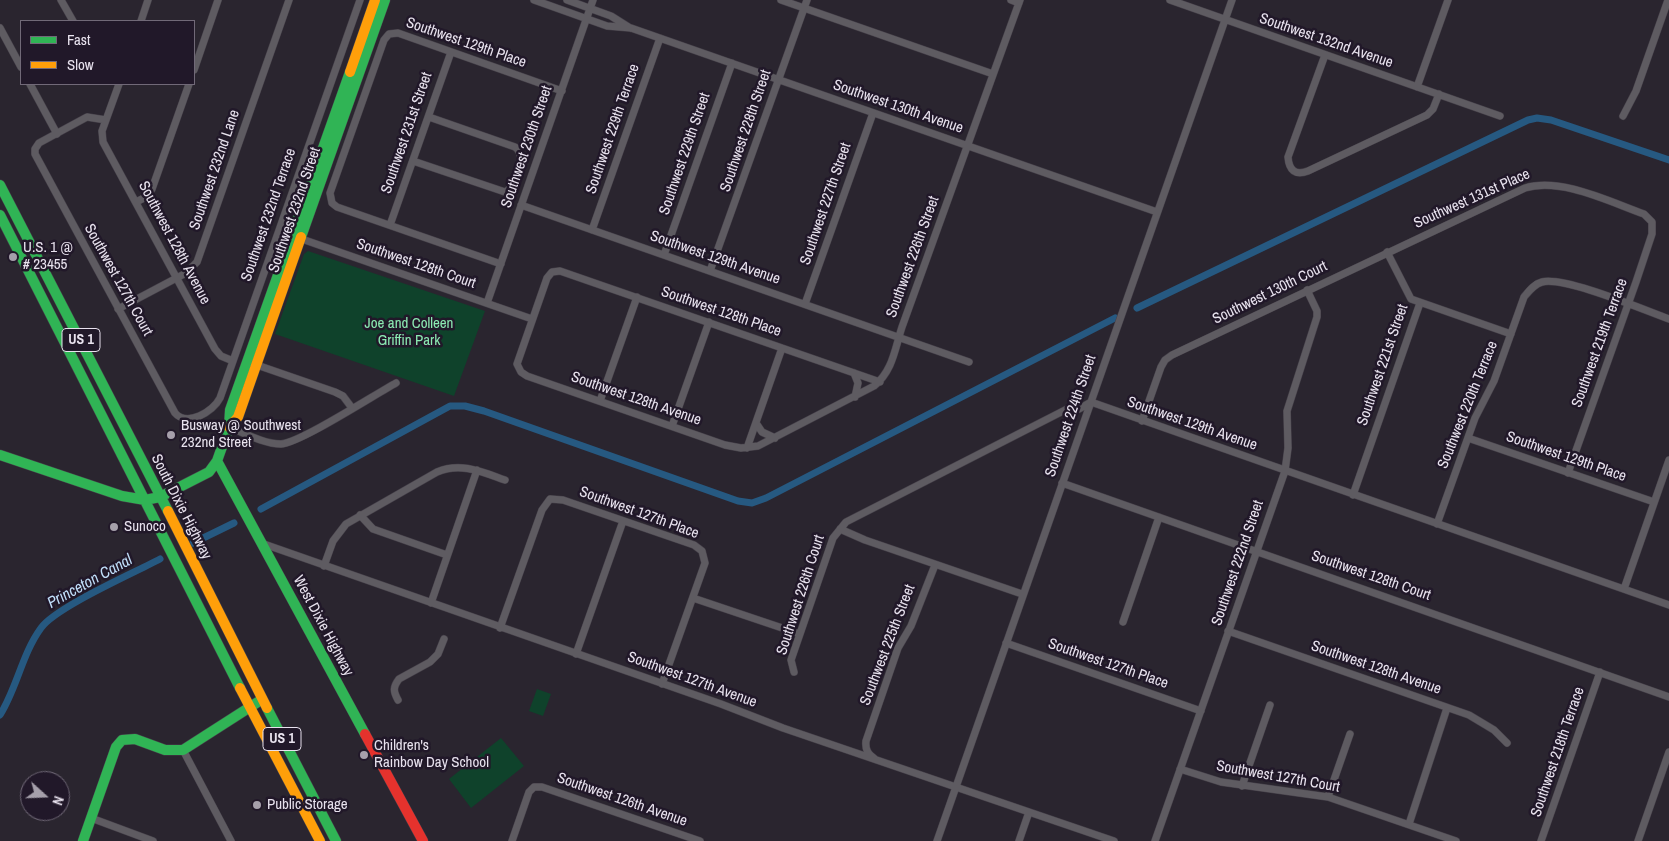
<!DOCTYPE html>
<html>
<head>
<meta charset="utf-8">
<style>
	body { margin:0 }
	#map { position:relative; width:1669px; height:841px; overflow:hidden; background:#2a252f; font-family:"Archivo Narrow",sans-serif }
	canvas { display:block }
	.legend { position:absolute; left:20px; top:20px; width:175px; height:65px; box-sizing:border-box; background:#211829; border:1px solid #716978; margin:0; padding:6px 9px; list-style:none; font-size:15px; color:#e8e2ee }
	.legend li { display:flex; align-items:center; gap:10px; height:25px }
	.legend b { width:25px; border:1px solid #716978 }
	.north { position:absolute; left:20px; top:771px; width:50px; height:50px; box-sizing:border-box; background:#211829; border:1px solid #716978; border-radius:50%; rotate:110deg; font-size:14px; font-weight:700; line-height:20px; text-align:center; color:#e8e2ee }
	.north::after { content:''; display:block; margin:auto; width:18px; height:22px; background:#a6a0ab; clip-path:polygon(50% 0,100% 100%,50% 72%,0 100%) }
</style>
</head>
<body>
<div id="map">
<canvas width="1669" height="841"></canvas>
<ul class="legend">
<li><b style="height:6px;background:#30b455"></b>Fast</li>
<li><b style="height:6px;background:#ff9f0a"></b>Slow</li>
</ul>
<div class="north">N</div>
</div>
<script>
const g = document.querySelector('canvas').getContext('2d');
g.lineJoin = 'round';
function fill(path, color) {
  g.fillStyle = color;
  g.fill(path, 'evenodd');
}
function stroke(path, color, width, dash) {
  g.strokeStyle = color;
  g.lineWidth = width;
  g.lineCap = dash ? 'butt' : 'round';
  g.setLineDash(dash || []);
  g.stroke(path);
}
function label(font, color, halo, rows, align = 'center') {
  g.font = font + ' "Archivo Narrow",sans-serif';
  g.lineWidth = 5;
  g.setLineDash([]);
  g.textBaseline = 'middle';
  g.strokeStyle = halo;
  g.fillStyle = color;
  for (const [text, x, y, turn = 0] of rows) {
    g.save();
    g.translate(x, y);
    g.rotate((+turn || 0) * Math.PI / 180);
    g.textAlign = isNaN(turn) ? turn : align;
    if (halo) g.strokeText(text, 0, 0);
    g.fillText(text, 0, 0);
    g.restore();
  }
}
fill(new Path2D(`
	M308,251L485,311L454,396L275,334L304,254Z
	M537,689L551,694L543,716L529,711Z
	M501,738L524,766L471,808L449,779Z`), '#0f422b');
stroke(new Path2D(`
	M1137,308L1528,120L1537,118L1551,120L1669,160
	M261,509L450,406H465L484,411L738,501L752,503L766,498L1115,318
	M193,543L234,523
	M0,715C17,688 22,654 41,628C56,607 134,573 160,559`), '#265981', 7);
const street = new Path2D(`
	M61,0L73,21
	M534,0L607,26L631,28L1157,212
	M567,0L611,16L630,28
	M781,0L993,74
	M1011,0L1019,3
	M1170,0L1500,116
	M141,21L148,0
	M0,28L21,67
	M1325,55L1288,157C1289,170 1295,176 1308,171L1427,115L1433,109L1439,94
	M194,70L218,0
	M30,84L57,134
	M119,84L102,131L103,142L215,349L221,356L233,361
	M1417,87L1448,0
	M1623,116L1636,91L1668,0
	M106,120L87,117L39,143L35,149V154L175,413C187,427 213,412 220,398L360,0
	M413,161L505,192C517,187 528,155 515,147L429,117
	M136,202L146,197L152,189L189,84
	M521,205L969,362
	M390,225L451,52
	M592,230L660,38
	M296,237L532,319
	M1387,252L1411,299L1511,334
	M664,255L732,63
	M501,264L337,207L332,203L330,193L384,40L389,34L398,33L562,91
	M710,271L807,0
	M487,303L593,0
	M805,304L873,113
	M118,309L186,273L197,262L289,0
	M254,364L335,392L343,396L352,408
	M854,373L858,383L855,397
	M880,382L560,271L552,272L547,278L517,364L521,372L527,376L725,445L741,448L758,446L874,386C893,371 895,348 902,327L1020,0
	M600,401L637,297
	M1142,421L1161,367L1165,360L1172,355L1525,188C1561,177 1610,202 1644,214L1652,222V234L1636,282L1568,473
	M756,423L762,432L775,438
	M672,426L709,322
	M229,427C244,433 264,444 281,444C300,443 374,395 396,383
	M1468,438L1654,502
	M747,448L782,348
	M1062,483L1669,697
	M1353,495L1420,303
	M360,515L373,529L447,555
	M1437,524L1475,418L1494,381L1524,297C1529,291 1534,284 1542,282C1564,276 1644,310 1669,319
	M840,529L865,540L1022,594
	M261,543L721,704L783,728L1114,841
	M324,566L333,541L346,524L437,472C461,462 482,472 505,480
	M1624,589L1669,460
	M693,598L800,634
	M431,603L477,470
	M1123,622L1159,517
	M500,628L542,510L550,499L563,500L694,545L702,551L705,563L662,684
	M1228,631L1469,715L1494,730L1507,743
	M1006,643L1201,711
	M576,654L623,521
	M794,672L791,660L833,538L846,522L1069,408L1079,409L1091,402L1669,605
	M398,700C393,691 393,687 399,679L430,662L438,654L444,639
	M183,750L231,841
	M875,759C868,754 865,750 866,741L898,648L911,626L935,565
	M1180,769L1221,782L1328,797L1456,841
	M1242,786L1270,705
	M1328,797L1350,734
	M91,818L153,841
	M1409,824L1447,708
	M512,841L529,792L534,787H542L700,841
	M937,841L1232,0
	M1019,841L1029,812
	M1155,841L1285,471L1288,448L1287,411L1317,317V311L1307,290
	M1541,841L1600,672
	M1638,841L1669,752`);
const fast = new Path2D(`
	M0,185L168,511
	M0,215L240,688
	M301,237L385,0
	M0,455L122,496L145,500L160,497L209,472L217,461L229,427L230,410L350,72
	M217,461L365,734
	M267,708L336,841
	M83,841L116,747L122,740L135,739L165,750H183L261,700`);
const slow = new Path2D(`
	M350,72L375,0
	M229,427L238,417L301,237
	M168,511L267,708
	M240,688L320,841`);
const jam = new Path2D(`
	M365,734L423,841`);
stroke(street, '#46414a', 8);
stroke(fast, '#46414a', 11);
stroke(slow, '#46414a', 11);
stroke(jam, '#46414a', 11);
stroke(street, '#5e5b61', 7);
stroke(fast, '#30b455', 10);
stroke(slow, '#ff9f0a', 10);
stroke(jam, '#e5322d', 10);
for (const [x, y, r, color] of [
	[13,257,5,"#a6a0ab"],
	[171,435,5,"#a6a0ab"],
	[114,527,5,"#a6a0ab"],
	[364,755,5,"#a6a0ab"],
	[257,805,5,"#a6a0ab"]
]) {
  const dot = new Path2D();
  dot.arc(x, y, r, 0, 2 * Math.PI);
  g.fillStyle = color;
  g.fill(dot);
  stroke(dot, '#211829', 2);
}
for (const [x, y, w] of [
	[81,340,38],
	[282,739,38]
]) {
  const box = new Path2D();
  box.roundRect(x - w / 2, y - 11.5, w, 23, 4);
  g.fillStyle = '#211829';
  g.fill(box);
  stroke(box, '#e8e2ee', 1);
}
label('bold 14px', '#e8e2ee', null, [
	["US 1",81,340],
	["US 1",282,739]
]);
label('15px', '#e8e2ee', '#211829', [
	["Southwest 132nd Avenue",1326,41,19],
	["Southwest 129th Place",466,43,19],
	["Southwest 130th Avenue",898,107,19],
	["Southwest 229th Terrace",613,129,-71],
	["Southwest 228th Street",746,131,-71],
	["Southwest 231st Street",407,133,-71],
	["Southwest 230th Street",527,147,-71],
	["Southwest 229th Street",685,154,-71],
	["Southwest 232nd Lane",215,170,-71],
	["Southwest 131st Place",1472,199,-24],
	["Southwest 227th Street",826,204,-71],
	["Southwest 232nd Street",295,210,-71],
	["Southwest 232nd Terrace",269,215,-71],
	["Southwest 128th Avenue",174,243,62],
	["Southwest 226th Street",913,257,-70],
	["Southwest 129th Avenue",715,258,19],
	["Southwest 128th Court",416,264,19],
	["Southwest 127th Court",118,280,61],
	["Southwest 130th Court",1270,293,-26],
	["Southwest 128th Place",721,312,19],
	["Southwest 219th Terrace",1600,343,-70],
	["Southwest 221st Street",1383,365,-71],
	["Southwest 128th Avenue",636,399,19],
	["Southwest 220th Terrace",1468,405,-68],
	["Southwest 224th Street",1071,416,-71],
	["Southwest 129th Avenue",1192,424,19],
	["Southwest 129th Place",1566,457,19],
	["South Dixie Highway",181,507,63],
	["Southwest 127th Place",639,513,20],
	["Southwest 222nd Street",1238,563,-71],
	["Southwest 128th Court",1371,576,19],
	["Southwest 226th Court",801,595,-72],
	["West Dixie Highway",323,626,62],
	["Southwest 225th Street",888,645,-69],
	["Southwest 127th Place",1108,664,19],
	["Southwest 128th Avenue",1376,668,19],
	["Southwest 127th Avenue",692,680,20],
	["Southwest 218th Terrace",1558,752,-71],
	["Southwest 127th Court",1278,777,10],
	["Southwest 126th Avenue",622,800,19]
]);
label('15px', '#e8e2ee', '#211829', [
	["U.S. 1 @",23,248],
	["# 23455",23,265],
	["Busway @ Southwest",181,426],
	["232nd Street",181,443],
	["Sunoco",124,527],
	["Children's",374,746],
	["Rainbow Day School",374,763],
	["Public Storage",267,805]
], 'left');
label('15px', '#8beab2', '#211829', [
	["Joe and Colleen",409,324],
	["Griffin Park",409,341]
]);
label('italic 16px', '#bfddf8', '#211829', [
	["Princeton Canal",90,582,-29]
]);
</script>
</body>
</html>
